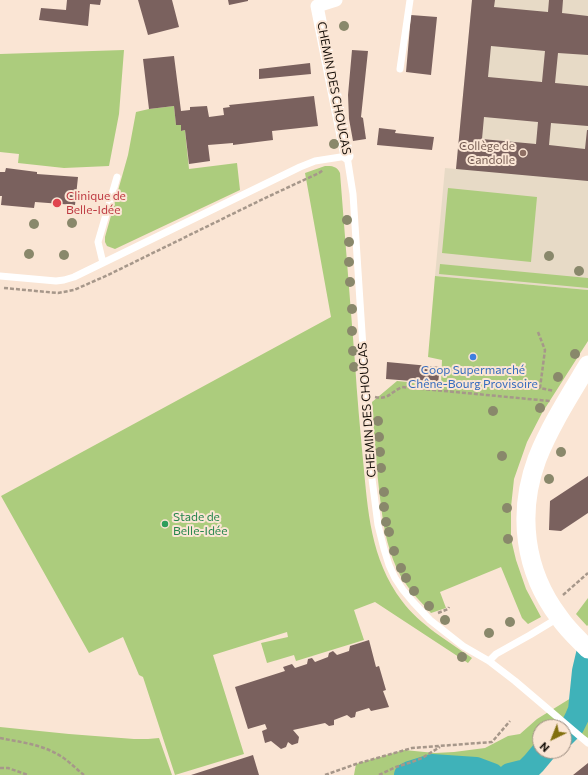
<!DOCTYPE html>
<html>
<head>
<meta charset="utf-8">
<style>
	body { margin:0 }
	#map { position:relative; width:588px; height:775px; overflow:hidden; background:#fae5d4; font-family:Commissioner,sans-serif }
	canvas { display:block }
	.north { position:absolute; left:532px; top:719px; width:40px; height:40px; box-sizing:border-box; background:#fae5d4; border:1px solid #a09084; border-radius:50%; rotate:223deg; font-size:11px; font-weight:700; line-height:16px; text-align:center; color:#18110b }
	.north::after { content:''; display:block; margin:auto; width:14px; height:18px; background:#826f0e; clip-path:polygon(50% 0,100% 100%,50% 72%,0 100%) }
</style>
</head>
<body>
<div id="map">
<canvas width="588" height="775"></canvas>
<div class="north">N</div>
</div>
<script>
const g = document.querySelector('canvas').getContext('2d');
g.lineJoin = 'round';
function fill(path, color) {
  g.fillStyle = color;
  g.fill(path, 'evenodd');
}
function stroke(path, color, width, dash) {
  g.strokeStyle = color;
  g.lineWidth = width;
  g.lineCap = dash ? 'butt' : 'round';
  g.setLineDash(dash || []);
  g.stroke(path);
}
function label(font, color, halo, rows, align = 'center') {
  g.font = font + ' Commissioner,sans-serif';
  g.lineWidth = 4;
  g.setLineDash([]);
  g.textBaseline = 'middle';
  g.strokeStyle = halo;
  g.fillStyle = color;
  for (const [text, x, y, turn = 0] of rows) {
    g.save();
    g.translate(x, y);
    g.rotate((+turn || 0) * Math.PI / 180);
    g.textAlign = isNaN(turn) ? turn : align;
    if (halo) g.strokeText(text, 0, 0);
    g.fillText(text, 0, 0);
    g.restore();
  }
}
fill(new Path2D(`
	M472,0H588V290L435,276L445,168L456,169Z`), '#e7dac6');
fill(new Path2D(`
	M124,50L119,114L109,166L64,168L18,163L19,154L0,152V54Z
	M174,106L176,125H181V131L185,130L189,169L237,163L240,190L115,249L107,246L105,242V237L128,155L136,112L149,109Z
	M325,166C332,166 337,166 340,173C345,237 350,300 355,363C357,396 360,428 363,460C368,511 370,558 402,601C420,625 448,641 472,658L468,663L375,602L354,610L364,640L296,661L294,655L267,663L261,643L288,637L287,632L213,655L244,754L175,775L143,677L139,675L123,637L89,653L1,496L331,317L305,173Z
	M448,188L537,197L531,262L442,253Z
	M440,264L588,278V288L439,274Z
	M435,276L588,290V341L542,413L527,442L514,479L511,507V539L516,560L526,589L541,617L528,624L522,618L501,567L440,592L446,608L431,613C418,599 405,586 397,569C386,545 383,523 380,498C376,466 374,434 372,402L397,381L441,385L442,360L428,357Z
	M588,598V625L587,626L576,614Z
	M576,661L588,670V738L581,734L564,748V727H540V751H561L531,775H354L356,764L404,750L435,753L454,752L485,748L508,736L520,734L537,719L571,698Z
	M0,727L69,734L134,739H148L159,738L172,775H0Z`), '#accc7d');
stroke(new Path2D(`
	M564,735L572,727L577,717L580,710L584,671L588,654
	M406,775L410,773L432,766L476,769L492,775
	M510,775L526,771L534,763L544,751`), '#3fb2b9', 24);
fill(new Path2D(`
	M67,0H101L100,5L90,4L88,26L39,20L41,8L66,10Z
	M138,0H172L179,27L148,35Z
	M228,0H248V1L229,5Z
	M472,0H495L494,7L548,12L549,0H563L562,13L588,16V55L558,53L555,83L588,86V126L551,123L549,145L585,149L587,130H588V181L456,169ZM491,46L545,51L542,82L488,77ZM484,117L538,122L536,144L482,139Z
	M411,15L437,17L431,75L406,72Z
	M352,50L368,51L361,117L363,118L366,139L353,141L349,119L348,95Z
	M174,56L181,111L190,110V107L207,106L209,117L224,115L223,108L230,107L229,105L314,96L318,126L272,131L273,140L233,145V143L208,145L210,161L189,164L185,130L181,131V125H176L174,106L149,109L143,59Z
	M310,63L311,74L259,79V69Z
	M379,128L396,130L395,133L434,137L432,150L377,145Z
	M6,168L37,172V174L78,177L75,205L35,202L34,208L1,205L2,196H0V172H5Z
	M387,362L440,367L438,383L386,379Z
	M588,476V513L561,531L549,530L550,501Z
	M369,640L376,667L379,666L386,690L383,691L389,707L371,711L369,708L356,712L355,717L351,718L347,715L334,720V725L329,726L325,723L293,730L299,737L298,743L292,745L288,742L286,747L281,749L271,741L265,743L262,731L267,729L265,724L248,729L235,687L285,671L283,667L292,664L295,668L307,664L308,659L312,658L315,662L328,657L329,653L333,651L337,655L349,651L350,646Z
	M253,755L259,775H191Z
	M588,763V775H573Z`), '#7a615e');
stroke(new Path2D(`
	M4,288L58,293L74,290L108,275L263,199L319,173L323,170
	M538,332L545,350L540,388L554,391
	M375,397C388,400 391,392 402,387L550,401
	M563,595L588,573
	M438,613L448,609L449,607
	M0,738C19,742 40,744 57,754C67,759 75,768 84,775
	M0,768H8L28,775
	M325,775L356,764L412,748L492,742L510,721
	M379,775L396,767L412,762L422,758L440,747`), '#a6978a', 2.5, [4, 2]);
stroke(new Path2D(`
	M400,69L410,0
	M103,263L98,242L117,177
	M0,276L56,281L64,280L74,277L300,167L315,161L347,156L353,194L371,471L378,525L384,549L389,565L395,578L403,590L413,602L430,620L463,646L489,661L515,681L588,743
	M489,661L496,654L530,635L558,618`), '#fff', 7);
stroke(new Path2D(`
	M336,0L317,6L347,156`), '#fff', 13);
stroke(new Path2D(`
	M588,365C570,395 550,426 537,459C517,513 524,571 559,617C567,629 578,639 588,649`), '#fff', 19);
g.fillStyle = '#89886b';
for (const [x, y] of [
	[344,26],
	[334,144],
	[347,220],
	[72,223],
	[34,224],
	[349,242],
	[29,254],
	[64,255],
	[549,256],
	[349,262],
	[579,271],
	[350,282],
	[352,309],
	[352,331],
	[353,351],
	[575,354],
	[354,367],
	[558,377],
	[540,408],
	[493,411],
	[378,421],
	[379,437],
	[380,452],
	[561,452],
	[502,456],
	[381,468],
	[549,479],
	[384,492],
	[384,507],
	[507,508],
	[386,522],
	[389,532],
	[508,539],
	[394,551],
	[401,568],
	[406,578],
	[414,591],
	[429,606],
	[445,620],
	[510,622],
	[489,633],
	[462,657]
]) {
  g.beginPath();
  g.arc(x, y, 5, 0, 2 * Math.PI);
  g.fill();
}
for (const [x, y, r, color] of [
	[523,153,4,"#8d6e63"],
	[57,203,5,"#e0444e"],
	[473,357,4,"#3f7fe0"],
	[165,524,4,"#2e9e5b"]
]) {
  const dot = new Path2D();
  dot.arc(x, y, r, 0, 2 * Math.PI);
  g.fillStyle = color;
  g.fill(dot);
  stroke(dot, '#fae5d4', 1.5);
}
label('12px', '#18110b', '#fae5d4', [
	["CHEMIN DES CHOUCAS",334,88,79],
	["CHEMIN DES CHOUCAS",367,410,-94]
]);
label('12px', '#785e54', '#fae5d4', [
	["Collège de",515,146],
	["Candolle",515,160]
], 'right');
label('12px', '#be3a42', '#fae5d4', [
	["Clinique de",66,196],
	["Belle-Idée",66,210]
], 'left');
label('12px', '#366cbe', '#fae5d4', [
	["Coop Supermarché",473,370],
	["Chêne-Bourg Provisoire",473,384]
]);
label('12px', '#27864d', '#fae5d4', [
	["Stade de",173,517],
	["Belle-Idée",173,531]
], 'left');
</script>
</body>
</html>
